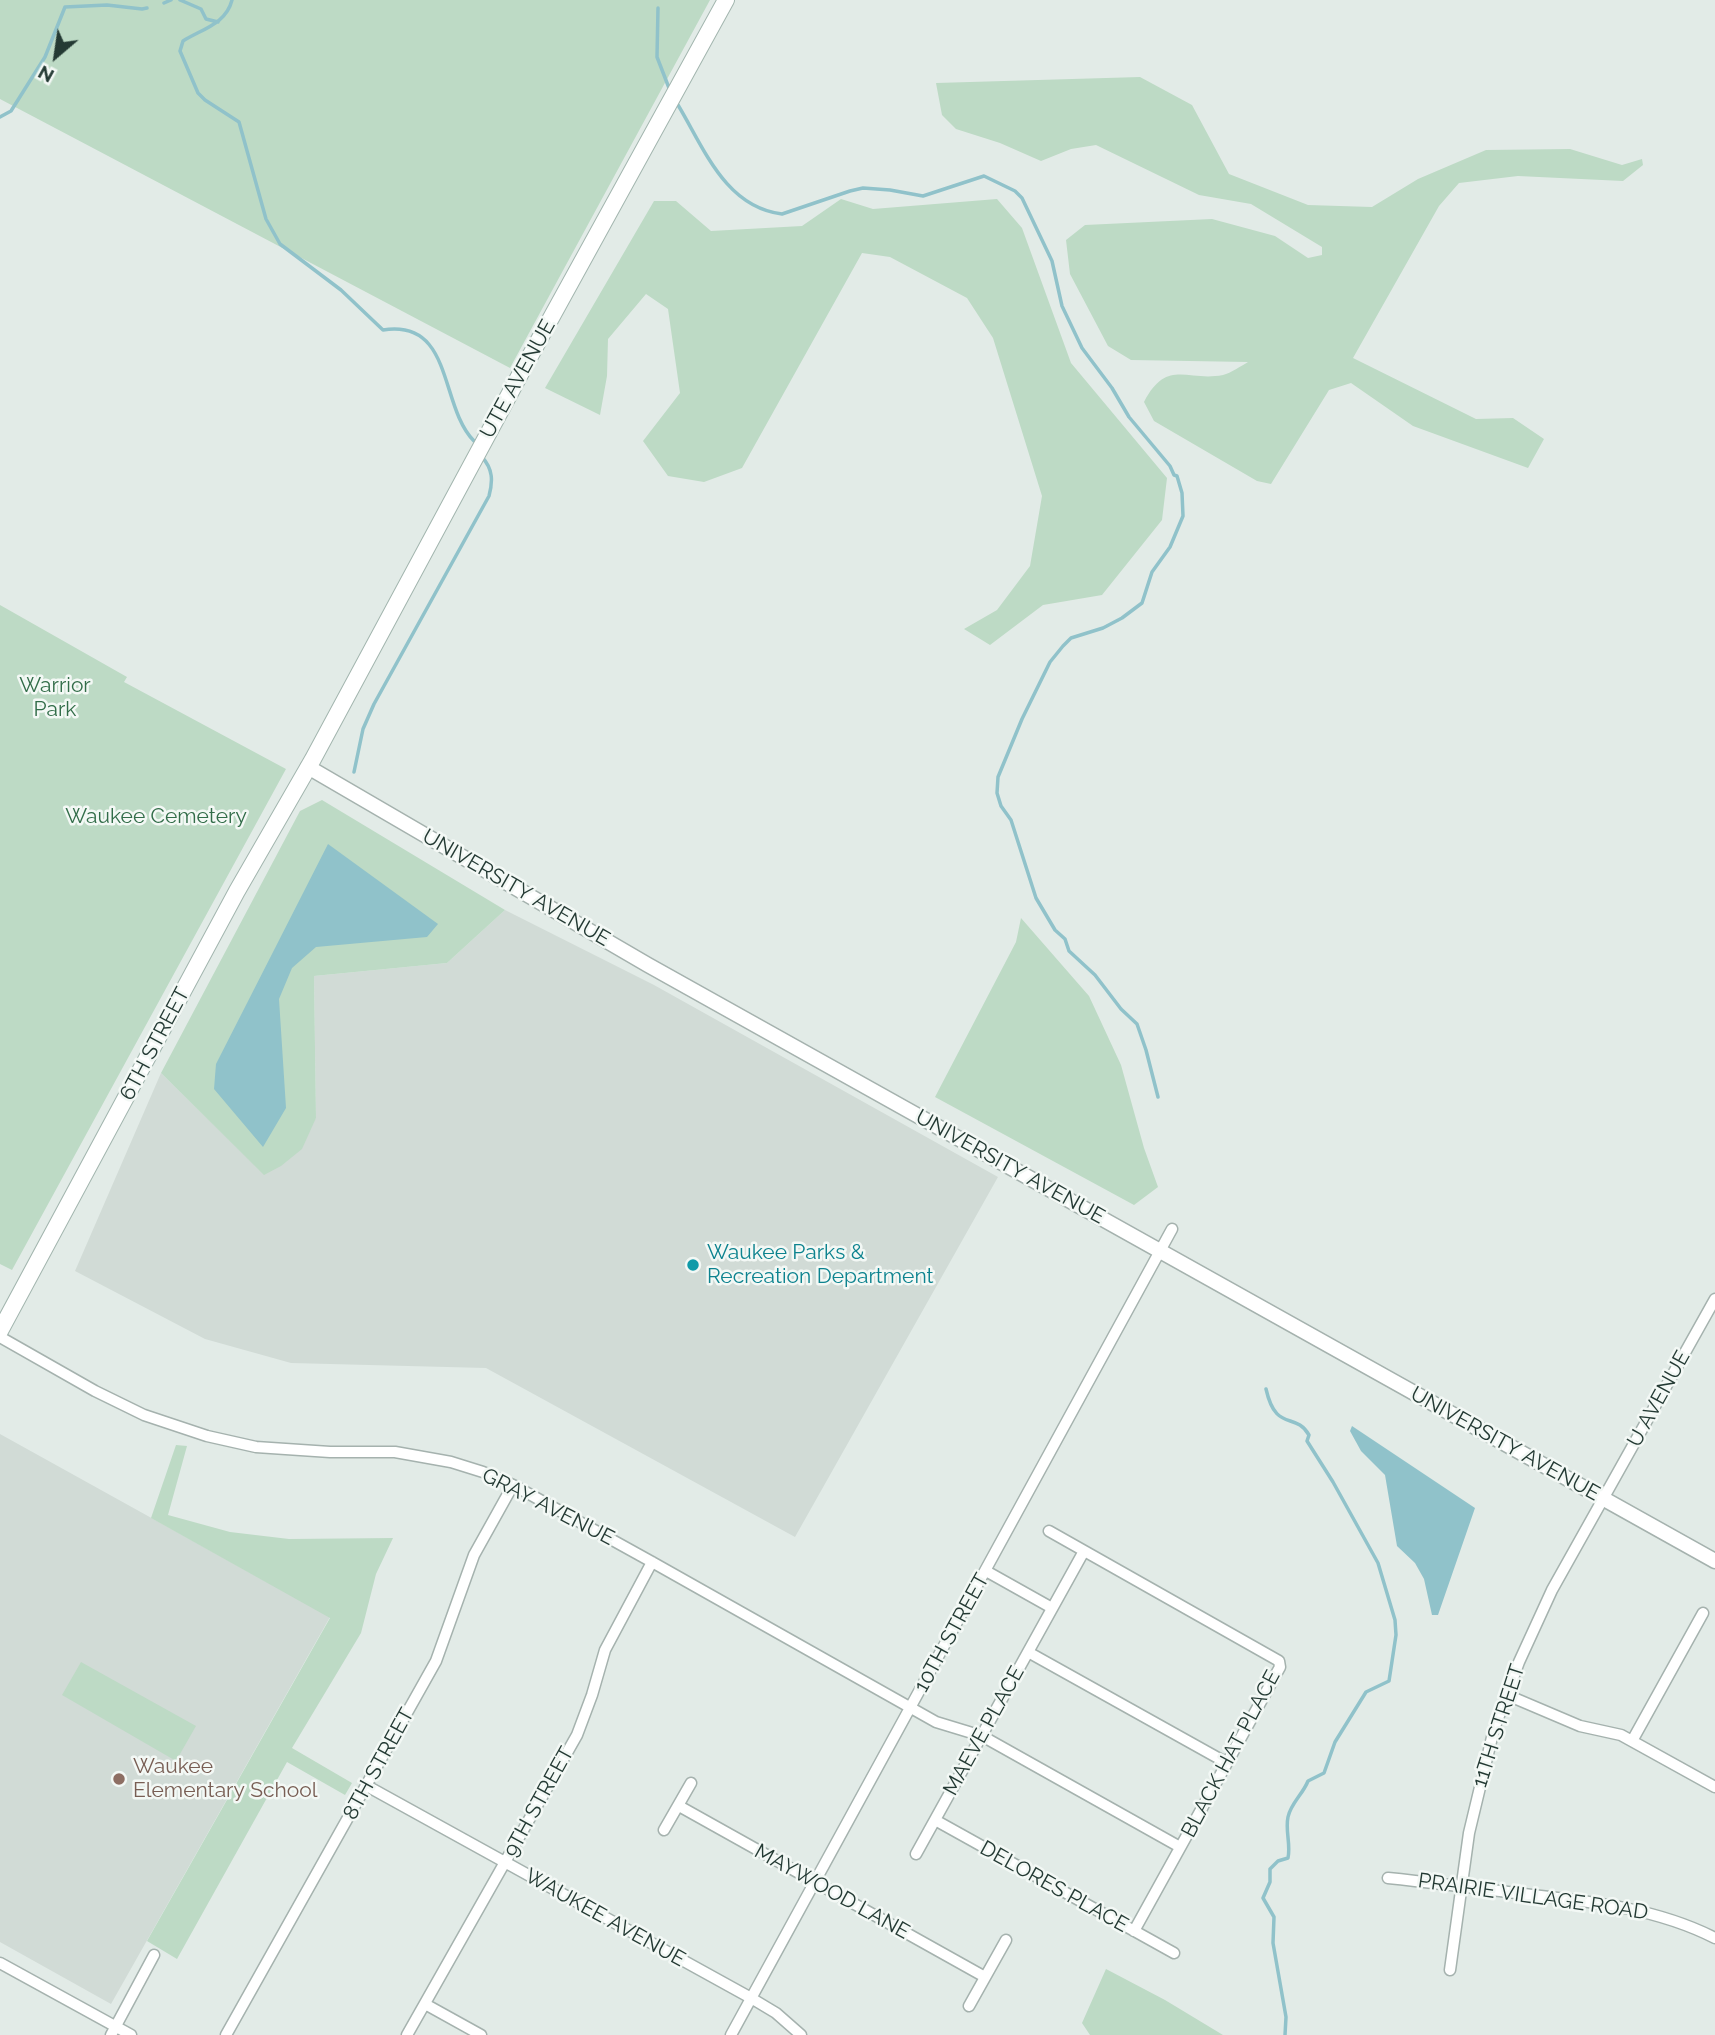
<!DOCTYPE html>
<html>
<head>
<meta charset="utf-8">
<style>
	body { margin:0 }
	#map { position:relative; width:1715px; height:2035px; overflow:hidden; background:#e2ebe7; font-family:Raleway,sans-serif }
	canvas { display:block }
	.north { position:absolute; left:21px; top:21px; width:70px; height:70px; -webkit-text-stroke:5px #f3f8f5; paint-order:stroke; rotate:209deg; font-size:19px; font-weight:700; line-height:28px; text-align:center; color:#243a34 }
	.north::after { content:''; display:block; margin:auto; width:24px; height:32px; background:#243a34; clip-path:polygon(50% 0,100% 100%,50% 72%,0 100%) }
</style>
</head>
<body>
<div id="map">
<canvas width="1715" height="2035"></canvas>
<div class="north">N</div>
</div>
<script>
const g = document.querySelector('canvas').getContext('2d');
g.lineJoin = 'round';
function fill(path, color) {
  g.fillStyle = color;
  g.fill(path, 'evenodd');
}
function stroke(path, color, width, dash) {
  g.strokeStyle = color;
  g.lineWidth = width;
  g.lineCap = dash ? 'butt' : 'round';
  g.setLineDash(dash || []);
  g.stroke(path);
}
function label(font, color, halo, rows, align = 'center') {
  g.font = font + ' Raleway,sans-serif';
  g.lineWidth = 5;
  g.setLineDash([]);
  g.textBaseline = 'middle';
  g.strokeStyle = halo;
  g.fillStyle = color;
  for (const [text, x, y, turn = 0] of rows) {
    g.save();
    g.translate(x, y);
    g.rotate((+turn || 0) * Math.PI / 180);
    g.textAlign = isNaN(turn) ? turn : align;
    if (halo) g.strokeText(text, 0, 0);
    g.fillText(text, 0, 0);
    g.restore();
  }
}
fill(new Path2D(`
	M505,910L654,985L998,1177L795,1537L486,1368L291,1363L205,1339L75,1271L161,1073L264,1174L316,1118L314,976L447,963Z
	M0,1434L330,1617L111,2004L0,1942Z`), '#d1dbd6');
fill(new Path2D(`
	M0,0H710L510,368L0,99Z
	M1140,77L1192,105L1229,174L1308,205L1372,207L1418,179L1486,150L1570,149L1622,165L1642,159L1643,165L1623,181L1518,176L1459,183L1439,206L1353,358L1476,419L1513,418L1544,439L1528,468L1413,426L1351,383L1329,390L1271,484L1257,481L1154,421L1144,402C1167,358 1187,382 1223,375C1231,373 1241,366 1248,362L1131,360L1108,346L1070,274L1066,240L1085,225L1212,219L1275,236L1308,258L1322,255V247L1251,204L1199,195L1096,145L1071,149L1041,161L1000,143L956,129L942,115L936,83Z
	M841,199L873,209L997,199L1022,228L1071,363L1167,478L1162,520L1102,595L1043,605L990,645L964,629L997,610L1030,566L1042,496L993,338L967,298L890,257L862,253L742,468L704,482L668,476L643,441L680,393L668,309L646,294L608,339L607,376L600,415L545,388L654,201H676L711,231L802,226Z
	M0,605L127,677L124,682L286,769L12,1270L0,1264Z
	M322,800L505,910L447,963L314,976L316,1118L302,1149L281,1166L264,1175L161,1073L300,811Z
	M1021,918L1089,996L1121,1065L1144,1148L1158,1187L1134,1205L935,1097L1016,942Z
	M176,1445L187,1446L168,1515L230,1532L289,1539L393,1538L376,1574L361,1633L292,1748L352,1783L345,1795L287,1762L177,1959L147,1941L330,1618L151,1518Z
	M81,1662L196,1726L176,1761L62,1695Z
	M1106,1969L1165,2000L1223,2035H1090L1082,2023Z`), '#bddac5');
fill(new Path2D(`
	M328,844L438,924L427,937L316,947L292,968L279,999L286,1108L263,1147L214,1089L216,1064Z
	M1352,1426L1475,1508L1438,1615H1432L1424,1579L1415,1563L1397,1546L1385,1475L1361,1451L1350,1431Z`), '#90c2ca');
stroke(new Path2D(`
	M180,0L201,9L206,19L218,22
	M232,0C226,24 202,29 183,41L180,51L198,93L205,100L239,122L266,219L280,244L341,290L383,330C454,319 439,406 474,441
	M164,3L171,0
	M658,8L657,57L669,88
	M678,105C704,148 725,207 782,214L850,191L863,188L890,190L923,196L984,176L1015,191L1022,198L1052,261L1062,306L1082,348L1112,388L1129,417L1170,466L1174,475L1177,476L1182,493L1183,516L1170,547L1152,572L1142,603L1122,618L1103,628L1071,638L1063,646L1050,662L1022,719L998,777L997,793L1001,806L1011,820L1036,898L1055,930L1065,939L1069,951L1095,975L1121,1009L1137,1024L1146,1050L1158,1097
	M0,117L11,111L45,57L65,7L107,5L142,9L147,8
	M354,772L363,729L374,704L489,496C493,481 493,469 482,457
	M1266,1389C1276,1433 1295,1411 1309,1435L1307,1441L1333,1482L1378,1563L1395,1620L1396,1635L1389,1681L1366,1692L1335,1742L1324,1773L1308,1781C1303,1794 1291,1803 1288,1817C1285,1831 1291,1844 1288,1858L1278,1861L1270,1869V1882L1263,1898L1274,1917L1273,1943L1286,2017L1285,2035`), '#90c2ca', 3.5);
const minor = new Path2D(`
	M0,1337L95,1391L144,1415L207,1436L256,1447L330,1452H395L451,1462L483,1472L513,1485L652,1562L936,1722L982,1736L1180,1847
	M1049,1531L1279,1661L1280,1667L1134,1931
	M986,1571L1052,1608
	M1028,1652L1227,1763
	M1507,1695L1580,1726L1621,1735L1715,1787
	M1632,1741L1703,1613
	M367,1786L751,1998L776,2013L801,2035
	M679,1806L985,1977
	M935,1820L1174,1953
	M664,1830L691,1783
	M916,1854L1084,1551
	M1388,1878C1436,1883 1484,1889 1532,1895C1595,1902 1658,1909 1715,1938
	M0,1963L131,2035
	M1450,1970L1469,1833L1494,1729L1519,1662L1552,1590L1715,1299
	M425,2004L481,2035
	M969,2006L1006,1940
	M111,2035L154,1955
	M226,2035L436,1661L474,1555L513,1485
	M407,2035L577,1735L592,1695L605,1650L652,1562
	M731,2035L1172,1229`);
const tertiary = new Path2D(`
	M308,767L648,965L1715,1561`);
const secondary = new Path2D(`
	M0,1331L237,891L313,759L523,369L726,0`);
stroke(minor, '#a5b2ae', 13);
stroke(tertiary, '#a5b2ae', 17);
stroke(secondary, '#a2b5ae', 18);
stroke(minor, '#fff', 10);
stroke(tertiary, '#fff', 14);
stroke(secondary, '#fff', 16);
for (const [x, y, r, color] of [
	[693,1265,7,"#0f9aa8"],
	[119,1779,7,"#8d6e63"]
]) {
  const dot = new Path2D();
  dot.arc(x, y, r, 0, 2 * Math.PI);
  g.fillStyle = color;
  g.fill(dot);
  stroke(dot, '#f3f8f5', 2.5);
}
label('21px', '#243a34', '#f3f8f5', [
	["UTE AVENUE",518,379,-61],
	["UNIVERSITY AVENUE",516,888,30],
	["6TH STREET",155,1044,-62],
	["UNIVERSITY AVENUE",1010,1167,29],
	["U AVENUE",1659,1399,-61],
	["UNIVERSITY AVENUE",1505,1444,29],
	["GRAY AVENUE",548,1507,27],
	["10TH STREET",952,1633,-61],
	["11TH STREET",1499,1726,-72],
	["MAEVE PLACE",984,1731,-61],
	["BLACK HAT PLACE",1231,1754,-62],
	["8TH STREET",379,1764,-61],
	["9TH STREET",539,1802,-61],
	["DELORES PLACE",1054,1887,29],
	["MAYWOOD LANE",832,1892,29],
	["PRAIRIE VILLAGE ROAD",1533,1897,8],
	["WAUKEE AVENUE",605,1918,29]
]);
label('21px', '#326d49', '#f3f8f5', [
	["Warrior",55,686],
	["Park",55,710],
	["Waukee Cemetery",156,817]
]);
label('21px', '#0d838f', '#f3f8f5', [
	["Waukee Parks &",707,1253],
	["Recreation Department",707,1277]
], 'left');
label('21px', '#785e54', '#f3f8f5', [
	["Waukee",133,1767],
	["Elementary School",133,1791]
], 'left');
</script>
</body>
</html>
